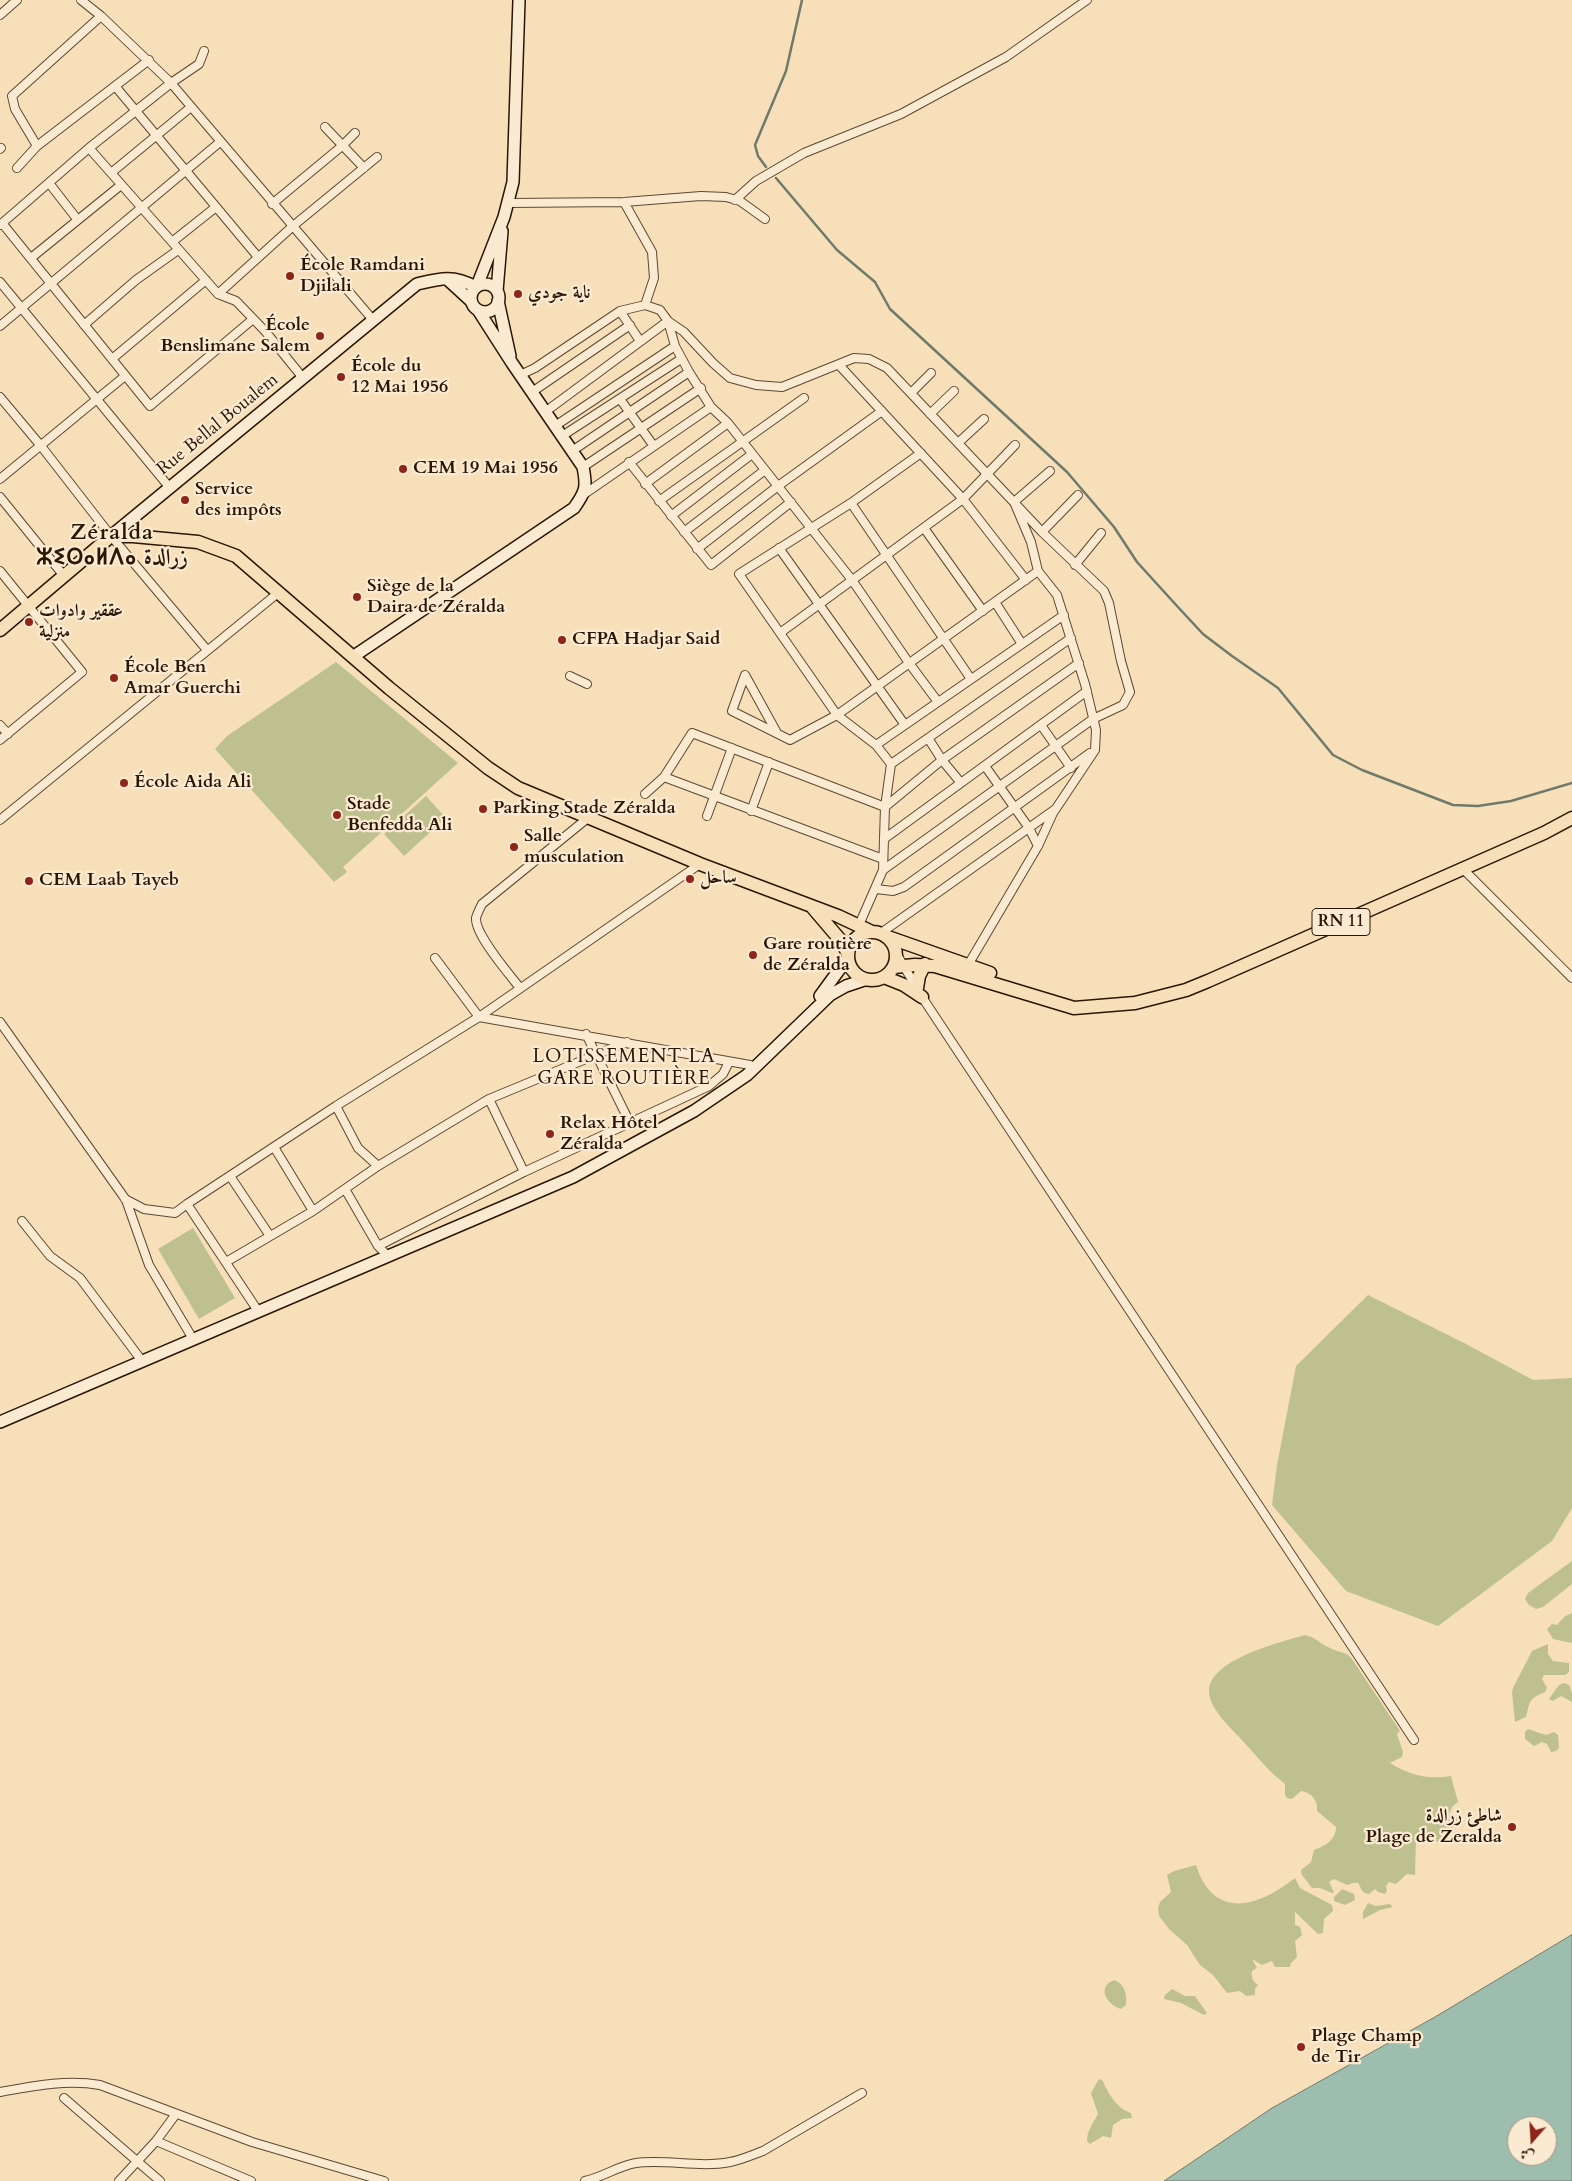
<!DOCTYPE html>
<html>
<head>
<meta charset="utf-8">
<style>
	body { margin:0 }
	#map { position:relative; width:1572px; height:2181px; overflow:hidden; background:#f7dfba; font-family:Cardo,Amiri,serif }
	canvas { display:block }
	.north { position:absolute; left:1507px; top:2116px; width:50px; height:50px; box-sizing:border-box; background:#faead2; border:1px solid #a7957f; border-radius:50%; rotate:199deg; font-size:14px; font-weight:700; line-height:20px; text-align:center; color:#2a1603 }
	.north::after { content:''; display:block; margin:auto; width:18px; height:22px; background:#8f2418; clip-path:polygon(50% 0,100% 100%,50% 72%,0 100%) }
</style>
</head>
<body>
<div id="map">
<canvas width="1572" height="2181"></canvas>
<div class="north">ش</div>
</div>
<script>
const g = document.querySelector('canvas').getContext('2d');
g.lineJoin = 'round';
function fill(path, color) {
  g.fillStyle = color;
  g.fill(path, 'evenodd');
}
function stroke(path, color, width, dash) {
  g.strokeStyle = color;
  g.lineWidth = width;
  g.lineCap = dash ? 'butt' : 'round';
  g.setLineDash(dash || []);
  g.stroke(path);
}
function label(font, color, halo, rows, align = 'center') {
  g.font = font + ' Cardo,Amiri,"Noto Sans Tifinagh",serif';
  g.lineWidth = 4.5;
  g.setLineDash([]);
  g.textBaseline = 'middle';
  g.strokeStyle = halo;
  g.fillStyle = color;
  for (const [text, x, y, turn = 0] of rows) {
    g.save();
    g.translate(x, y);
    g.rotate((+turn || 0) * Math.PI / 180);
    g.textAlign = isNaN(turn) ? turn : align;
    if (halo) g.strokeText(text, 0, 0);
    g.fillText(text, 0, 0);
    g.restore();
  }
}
fill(new Path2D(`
	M336,662L458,763L343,867L347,872L334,882L215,749L227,736Z
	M426,796L446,818L404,856L384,834Z
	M193,1228L235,1298L199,1319L158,1249Z
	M1368,1295L1466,1344L1533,1380L1572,1378V1508L1552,1541L1438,1626L1346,1591L1272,1505L1277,1465L1296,1366Z
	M1572,1561V1584L1543,1607L1536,1609L1529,1605L1525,1599L1528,1593Z
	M1572,1613V1643L1553,1639L1547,1629L1552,1624L1557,1625L1564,1617Z
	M1305,1635C1316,1637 1320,1644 1330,1648C1339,1653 1346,1651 1352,1659L1400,1731L1397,1734L1403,1752L1402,1757L1390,1763C1409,1775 1429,1780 1451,1776L1458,1802L1453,1806L1449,1814L1451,1818L1457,1817L1459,1821L1439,1842L1431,1841L1426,1831L1416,1837L1415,1875L1407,1874L1396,1884L1389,1882L1386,1886L1387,1891L1385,1894L1378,1892L1375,1889L1369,1894C1361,1893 1362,1889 1358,1883H1353L1347,1885L1334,1879L1329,1882L1334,1892L1332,1893L1320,1888H1312L1302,1875L1301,1870L1311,1862L1314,1850C1325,1846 1336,1840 1336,1827L1317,1811C1318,1801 1312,1792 1301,1791L1292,1799L1287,1798L1285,1795V1784C1266,1769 1256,1755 1240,1738C1230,1727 1208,1707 1209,1690C1211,1659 1281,1642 1305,1635Z
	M1548,1644V1654L1553,1661L1569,1663V1672L1565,1675H1544L1542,1679L1547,1688L1545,1692C1528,1699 1530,1702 1526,1717L1515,1722L1512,1693L1513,1688L1532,1651Z
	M1564,1683L1569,1685L1572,1693V1702L1561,1696L1553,1701L1549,1699L1559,1685Z
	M1528,1729L1546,1735L1554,1732L1558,1735L1559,1748L1556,1751L1551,1752L1547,1744L1542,1742L1534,1746L1525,1739V1732Z
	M1196,1865C1214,1921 1258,1907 1295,1878L1300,1888L1332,1905L1333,1911L1324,1919L1323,1933L1318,1934L1295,1912V1925L1300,1927L1302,1935L1295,1941L1297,1957L1291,1963L1290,1967H1275L1272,1961L1262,1965L1252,1959L1257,1968L1252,1971C1251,1977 1253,1982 1258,1985L1255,1989V1995L1246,1996L1240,1991L1227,1993L1213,1975L1200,1965L1187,1945L1169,1929L1159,1916L1158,1908L1160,1902L1171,1892L1167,1875L1174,1871Z
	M1342,1889L1354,1894L1355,1900L1345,1905L1334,1901V1897Z
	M1368,1903L1376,1906L1390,1904L1393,1907L1380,1910L1363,1919V1912Z
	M1114,1980C1125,1984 1127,1994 1126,2005L1121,2009C1107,2005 1096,1987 1114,1980Z
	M1172,1989L1185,1996H1195L1207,2013L1204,2015L1181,2003L1164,1999L1165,1995Z
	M1099,2079L1103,2081C1108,2094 1118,2109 1131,2113L1132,2118L1122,2119L1113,2125L1111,2138L1103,2136L1090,2144L1087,2141C1087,2130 1093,2124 1098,2114L1091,2093Z`), '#bec18f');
const water = new Path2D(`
	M1572,1935V2181H1164L1272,2108L1435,2017ZM1517,2126H1547V2156H1517Z`);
fill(water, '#9dbdaf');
stroke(water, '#6f7a6a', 1);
stroke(new Path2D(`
	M766,167L758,156L755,145L786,71L802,0
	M776,178L837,250L875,282L890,309L1067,472L1114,527L1137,562L1177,606L1203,634L1232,656L1278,688L1333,755L1362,770L1453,805L1478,806L1511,801L1572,783`), '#6f7a6a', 2.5);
const street = new Path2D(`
	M81,0L101,16L171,83L373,320
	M0,15L17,0
	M115,86L258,257
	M325,127L364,168
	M37,146L149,60
	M89,148L218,294L236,301L265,331L303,378
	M0,149L1,148
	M17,168L37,146L15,109L12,96L101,16
	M111,173L191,107
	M49,183L77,219
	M735,200L756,181L804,153L901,114L1006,57L1087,0
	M624,202L652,252L654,278L645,305
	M508,203L624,202L701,196L726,197L740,201L765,219
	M272,204L342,146L355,133
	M2,223L150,406L253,319
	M0,225L89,148L171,83L199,64L204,51
	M172,242L216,207
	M31,258L121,185
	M0,282L170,488
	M218,294L293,226L377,157
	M620,311L640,341
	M84,325L136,280L178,250
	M0,326L220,142
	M112,359L206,280
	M839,365L963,499L1026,580
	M520,375L535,368L620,311L645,305L660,310L668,321L675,346L689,372L711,407L728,423L852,580L909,663L938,702
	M532,392L630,325
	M911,393L931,373
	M0,397L41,446L111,536L207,650
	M620,399L653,445
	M545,412L668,321L684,332L713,363L730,378L756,385L782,387L854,358L869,359L887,368L1042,532L1104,591L1109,603L1121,661L1130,692L1123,705L1093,719L883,870
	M930,414L954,391
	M555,426L675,346
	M562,436L681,359
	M958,443L984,419
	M572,451L689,372
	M629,462L711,565L791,502
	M583,467L701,388
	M0,479L125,376
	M645,484L728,423
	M583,495L711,407
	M0,497L64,576
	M659,501L804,398
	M851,503L971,679
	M671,516L752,454
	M924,528L983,611
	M684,532L765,470
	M1042,532L1078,495
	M779,548L905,725
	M697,549L778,486L882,411
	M1075,565L1101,533
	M0,571L82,672L0,740
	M1038,571L1031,542L1014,502L1050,471
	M995,602L1022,644
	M780,633L963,499L1015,445
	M570,676L587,684
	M0,725L8,734
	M1041,725L1071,768
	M777,733L745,675L732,711L790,740L837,715L1038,571L1057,595L1067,627L1085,684L1096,730L1095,750L1053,813L1038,846L968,965
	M928,738L942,760L961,783
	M876,745L1064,615
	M891,764L1071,638
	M985,766L1029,828L1038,846
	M664,777L883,859
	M645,794L664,777L692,733L885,807L942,760L1079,663
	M751,811L769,762
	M707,816L732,748
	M0,820L278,593
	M884,839L1087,691
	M1462,868L1572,978
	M876,889L893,891L904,887L1090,753
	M859,925L883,870L885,807L891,764L876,745L837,715L739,574L851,503L921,453
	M881,933L1054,810
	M896,953L922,997L1414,1740
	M435,958L479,1017L750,1065
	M520,988C509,974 475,935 476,918C477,914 480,908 482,904L589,817
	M0,1022L126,1200L149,1265L193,1339
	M586,1034L630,1123
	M489,1099L524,1172
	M336,1106L358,1148L378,1166
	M274,1147L313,1211
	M230,1176L270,1236
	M345,1189L378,1246L388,1256
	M125,1199L144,1209L175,1213L187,1204
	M22,1221L50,1256L80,1278L142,1361
	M378,1246L524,1172L709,1086L723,1074L729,1062
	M226,1262L313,1211L378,1166L489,1099L627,1042
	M258,1311L187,1204L336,1106L479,1017L700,864
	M0,2092C33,2086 67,2079 100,2085L252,2142L384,2181
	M64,2098L160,2181
	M156,2141L251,2181
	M119,2181L156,2141L176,2114
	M585,2181C603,2177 618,2166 636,2163C667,2159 699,2168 730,2162C741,2160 752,2155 763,2151L862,2093`);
const secondary = new Path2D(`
	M447,279L471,301
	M471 298a14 14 0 1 1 28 0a14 14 0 1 1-28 0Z
	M477,286L504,217L513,182L519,0
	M497,291L502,231
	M498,301L510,356
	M111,536L417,284C442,278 453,275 476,287
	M354,656L574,508C586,491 587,487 583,467L512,363L478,310
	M820,996L847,959
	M0,1422L573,1177L694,1111L747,1075L830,995L846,986L864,980`);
const primary = new Path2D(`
	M0,630L111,536H133L198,542L236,556L389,688L488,768L518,788L700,864L838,916L872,932
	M813,908L842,942L847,952
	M848 956a24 24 0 1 1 48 0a24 24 0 1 1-48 0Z
	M885,936L990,973
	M894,967L915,965L935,966L1074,1008L1135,1003L1186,990L1208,981L1544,833L1572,818
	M884,977L904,985L922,997
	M917,988L919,976L925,964`);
stroke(street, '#5d4831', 10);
stroke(secondary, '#2a1603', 14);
stroke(primary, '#2a1603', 15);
stroke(street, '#faead2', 8);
stroke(secondary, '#faead2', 11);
stroke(primary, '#f7dfba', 12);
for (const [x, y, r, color] of [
	[290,276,5,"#8f2418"],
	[518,294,5,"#8f2418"],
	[320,336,5,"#8f2418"],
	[341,377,5,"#8f2418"],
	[403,469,5,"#8f2418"],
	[185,500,5,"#8f2418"],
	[357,597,5,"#8f2418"],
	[29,622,5,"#8f2418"],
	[562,640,5,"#8f2418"],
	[114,678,5,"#8f2418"],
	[124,783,5,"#8f2418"],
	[483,809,5,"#8f2418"],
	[337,815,5,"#8f2418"],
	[514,847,5,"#8f2418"],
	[690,879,5,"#8f2418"],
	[29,881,5,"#8f2418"],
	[753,955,5,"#8f2418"],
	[550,1134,5,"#8f2418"],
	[1512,1827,5,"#8f2418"],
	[1301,2047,5,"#8f2418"]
]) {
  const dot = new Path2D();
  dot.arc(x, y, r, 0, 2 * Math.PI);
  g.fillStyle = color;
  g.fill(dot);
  stroke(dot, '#faead2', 2);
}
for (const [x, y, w] of [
	[1341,922,58]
]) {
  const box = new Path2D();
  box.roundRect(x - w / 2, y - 13.5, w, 27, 4);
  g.fillStyle = '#faead2';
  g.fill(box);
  stroke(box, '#2a1603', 1);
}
label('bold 16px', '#2a1603', null, [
	["RN 11",1341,922]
]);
label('bold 18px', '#2a1603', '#faead2', [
	["École Ramdani",300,266],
	["Djilali",300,287],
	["ناية جودي",528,294],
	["École",310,326,"right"],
	["Benslimane Salem",310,347,"right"],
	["École du",351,367],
	["12 Mai 1956",351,388],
	["CEM 19 Mai 1956",413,469],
	["Service",195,490],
	["des impôts",195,511],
	["Siège de la",367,587],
	["Daira de Zéralda",367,608],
	["عققير وادوات",39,612],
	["منزلية",39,633],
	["CFPA Hadjar Said",572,640],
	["École Ben",124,668],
	["Amar Guerchi",124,689],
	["École Aida Ali",134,783],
	["Stade",347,805],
	["Benfedda Ali",347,826],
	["Parking Stade Zéralda",493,809],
	["Salle",524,837],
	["musculation",524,858],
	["ساحل",700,879],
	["CEM Laab Tayeb",39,881],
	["Gare routière",763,945],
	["de Zéralda",763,966],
	["Relax Hôtel",560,1124],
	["Zéralda",560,1145],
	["شاطئ زرالدة",1502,1817,"right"],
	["Plage de Zeralda",1502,1838,"right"],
	["Plage Champ",1311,2037],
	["de Tir",1311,2058]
], 'left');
label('18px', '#2a1603', '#faead2', [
	["Rue Bellal Boualem",218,425,-39]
]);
g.letterSpacing = '1px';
label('19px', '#2a1603', '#faead2', [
	["LOTISSEMENT LA",624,1058],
	["GARE ROUTIÈRE",624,1080]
]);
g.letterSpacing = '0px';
g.letterSpacing = '1px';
label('bold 22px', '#2a1603', '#faead2', [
	["Zéralda",112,534],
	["ⵣⵉⵔⴰⵍⴷⴰ زرالدة",112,559]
]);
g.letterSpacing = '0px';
</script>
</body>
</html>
